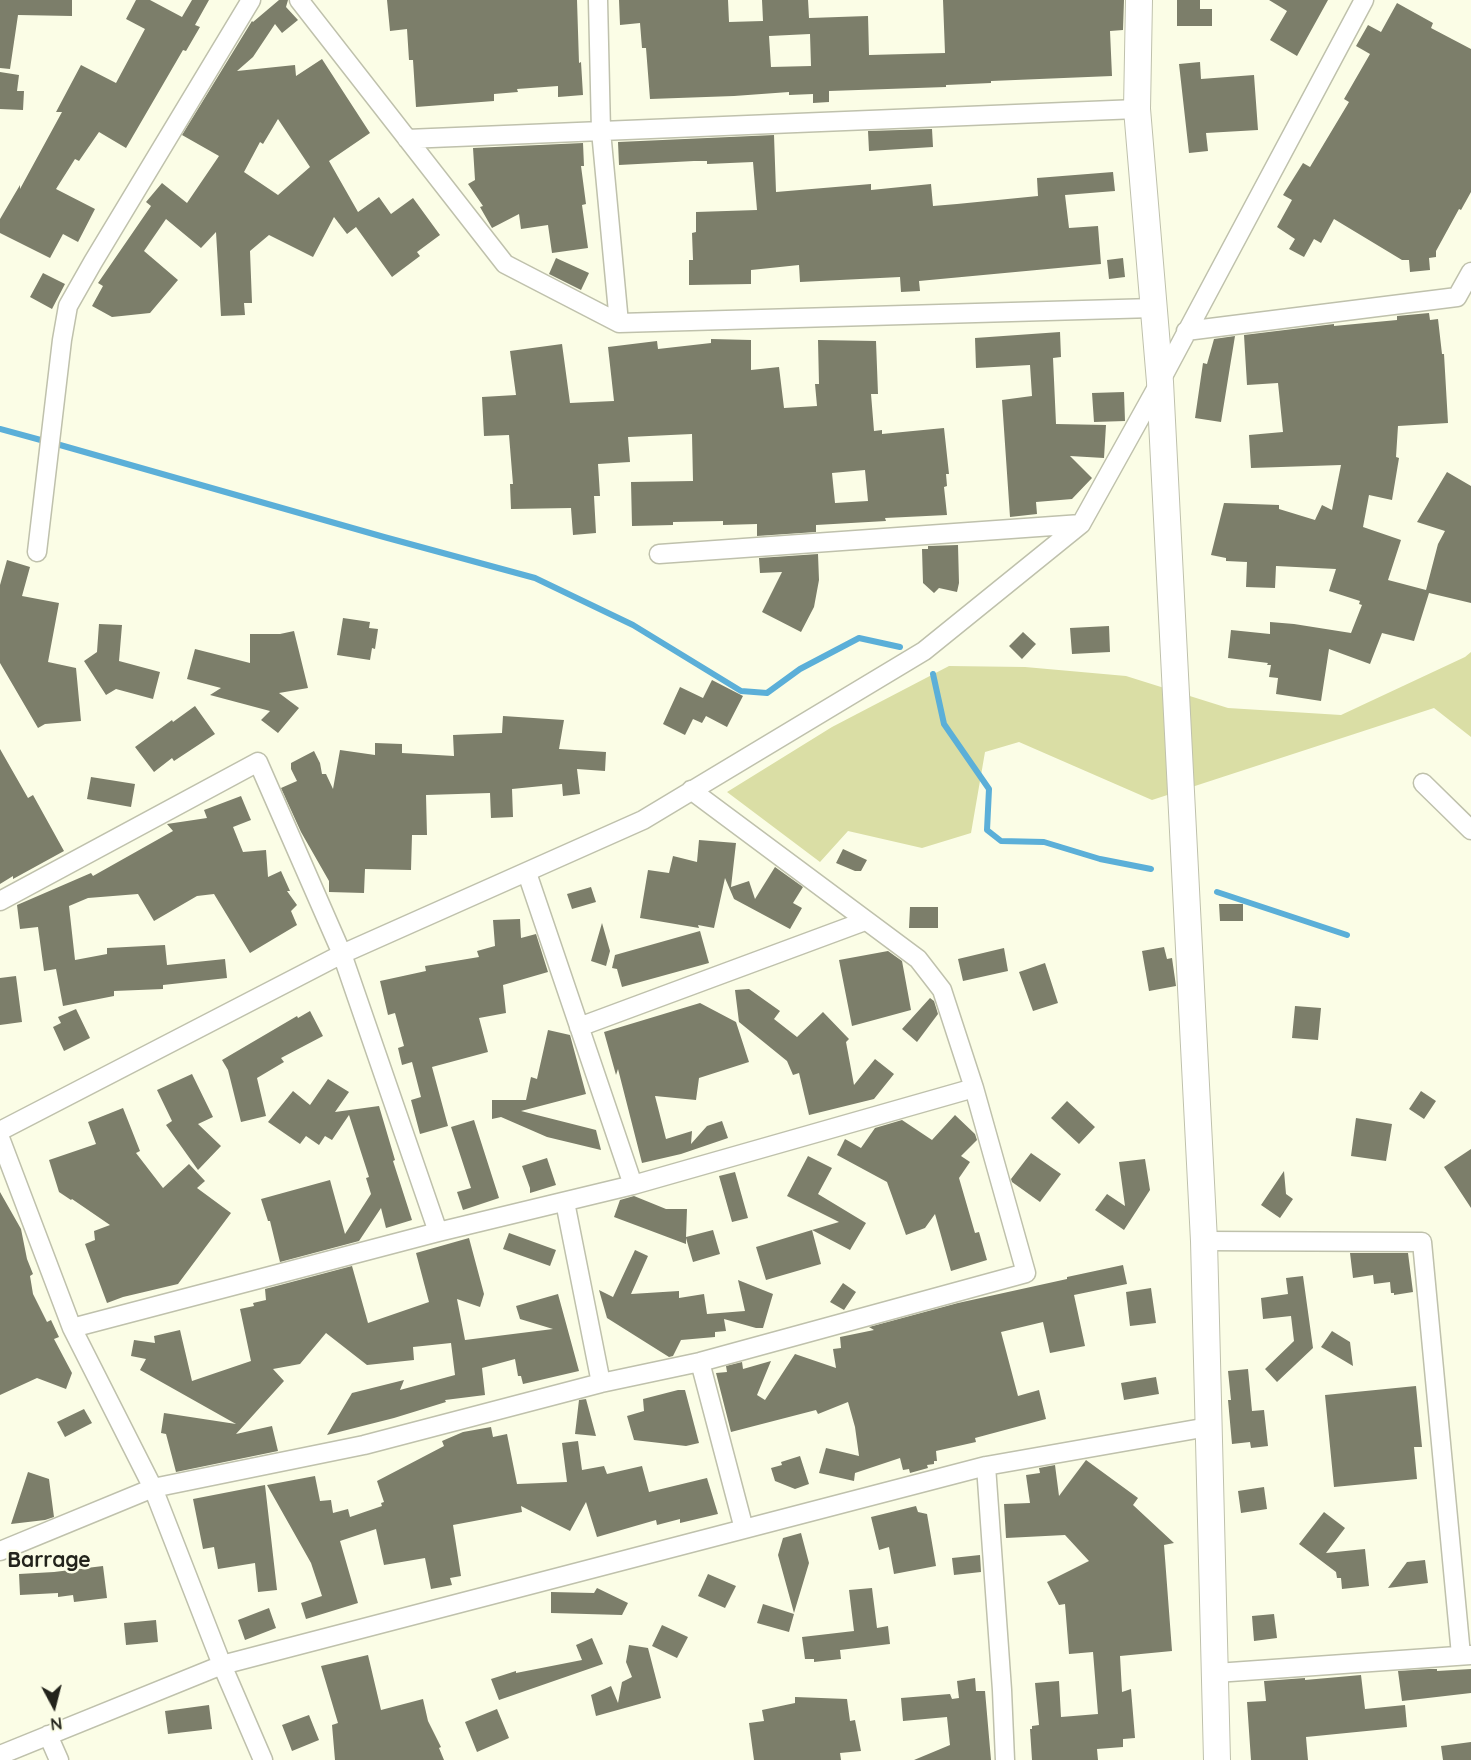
<!DOCTYPE html>
<html>
<head>
<meta charset="utf-8">
<style>
	body { margin:0 }
	#map { position:relative; width:1471px; height:1760px; overflow:hidden; background:#fbfde6; font-family:Quicksand,sans-serif }
	canvas { display:block }
	.north { position:absolute; left:24px; top:1676px; width:60px; height:60px; -webkit-text-stroke:4px #fbfde6; paint-order:stroke; rotate:173deg; font-size:16px; font-weight:700; line-height:24px; text-align:center; color:#23241c }
	.north::after { content:''; display:block; margin:auto; width:21px; height:27px; background:#23241c; clip-path:polygon(50% 0,100% 100%,50% 72%,0 100%) }
</style>
</head>
<body>
<div id="map">
<canvas width="1471" height="1760"></canvas>
<div class="north">N</div>
</div>
<script>
const g = document.querySelector('canvas').getContext('2d');
g.lineJoin = 'round';
function fill(path, color) {
  g.fillStyle = color;
  g.fill(path, 'evenodd');
}
function stroke(path, color, width, dash) {
  g.strokeStyle = color;
  g.lineWidth = width;
  g.lineCap = dash ? 'butt' : 'round';
  g.setLineDash(dash || []);
  g.stroke(path);
}
function label(font, color, halo, rows, align = 'center') {
  g.font = font + ' Quicksand,sans-serif';
  g.lineWidth = 5;
  g.setLineDash([]);
  g.textBaseline = 'middle';
  g.strokeStyle = halo;
  g.fillStyle = color;
  for (const [text, x, y, turn = 0] of rows) {
    g.save();
    g.translate(x, y);
    g.rotate((+turn || 0) * Math.PI / 180);
    g.textAlign = isNaN(turn) ? turn : align;
    if (halo) g.strokeText(text, 0, 0);
    g.fillText(text, 0, 0);
    g.restore();
  }
}
fill(new Path2D(`
	M1471,652V737L1434,708L1152,800L1019,742L985,752L971,833L922,848L848,831L820,862L727,792L832,727L949,666L1025,667L1126,676L1228,708L1341,715L1465,657Z`), '#dadea5');
stroke(new Path2D(`
	M0,429L48,442
	M53,443L384,537L535,578L633,625L741,691L767,693L800,669L859,638L900,647
	M933,674L944,724L989,789L987,830L1001,841L1044,842L1100,859L1151,869
	M1217,892L1347,935`), '#5bafd8', 6);
fill(new Path2D(`
	M0,0H72V16L18,15L10,69L0,68Z
	M136,0H150L182,17L192,0H209L195,25L200,27L186,51L183,50L126,148L99,132L79,161L75,159L56,189L95,209L78,242L63,234L50,258L0,233V219L20,185V189L62,112H56L81,65L116,83L145,29L126,19Z
	M279,0H288L286,7L298,20L282,33L275,24L253,57L237,71L295,65L296,76L322,59L370,133L329,161L358,212L379,197L391,214L413,198L440,235L417,252L420,256L392,277L356,227L347,234L334,217L313,257L269,235L250,251L252,303H244L245,315L221,316L216,232L201,248L166,219L144,251L178,280L150,313L112,317L92,306L103,286L98,283L151,206L146,202L162,183L187,203L219,156L182,135L252,21L253,22ZM278,119L310,167L278,195L244,172L260,142L263,144Z
	M387,0H577L579,63L581,62L583,95L558,97V86L517,89L518,92L494,94V101L416,107L413,60H409L407,29L390,31Z
	M619,0H728L729,22L763,21L762,0H808L809,18L868,16L869,55L945,53L943,0H1124L1123,30L1110,31L1112,76L991,81V83L946,85V87L829,91V102L813,103V94L789,95V92L734,96L650,99L646,48H642L640,23L620,25ZM810,34L811,66L771,67L769,36Z
	M1177,0H1200V9H1212V26H1177Z
	M1269,0H1328L1297,56L1270,40L1287,11Z
	M1397,3L1433,23L1431,28L1471,49V192L1461,210L1459,209L1436,251V257L1429,258L1430,270L1410,272L1409,260H1402L1334,219L1321,243L1314,239L1304,257L1289,249L1295,239L1277,227L1292,200L1283,195L1303,163L1310,167L1349,102L1344,99L1370,54L1356,46L1368,25L1381,32Z
	M1200,62L1201,79L1254,75L1258,130L1206,133L1208,151L1189,153L1179,64Z
	M0,72L19,75L17,91H24L23,110L0,109Z
	M932,129L933,147L869,151L868,131Z
	M774,135L776,192L871,184V190L931,184L933,206L957,204L1038,196L1037,178L1113,172L1115,191L1065,195L1069,228L1098,226L1101,264L919,281L920,291L901,292L900,277L800,282L799,265L751,270V284L689,285V260H693L692,233L696,232V212L757,210L753,162L707,164V161H694L619,165L618,142Z
	M583,143L584,166H581L586,204L582,205L588,248L552,253L548,225L521,229L519,214L492,228L480,207L483,206L468,184L475,180L473,148Z
	M556,258L589,273L581,290L549,274Z
	M1123,258L1125,277L1109,279L1107,260Z
	M43,273L65,284L52,309L30,297Z
	M1429,313L1430,320L1438,319L1442,354H1444L1448,423L1398,426L1396,457L1399,458L1392,500L1369,495L1363,527L1401,540L1388,580L1426,590L1438,544L1445,531L1417,522L1447,472L1471,486V603L1429,593L1414,641L1382,633L1370,664L1329,649L1321,701L1276,694L1278,678L1269,677L1271,665H1267L1268,663L1228,658L1231,630L1270,634V622L1294,624L1351,633L1362,605L1359,604L1360,601L1329,591L1336,569L1276,566L1275,588L1246,587L1247,562L1226,561V558L1211,555L1224,503L1279,505V509L1315,520L1322,505L1332,510L1341,465L1251,468L1249,435L1283,432L1278,383L1247,385L1244,335L1334,324V326L1397,320V316Z
	M1060,332L1061,357L1053,358L1056,424L1106,425L1104,458L1070,456L1092,478L1072,499L1036,502L1037,514L1010,517L1002,400L1032,396L1030,365L976,368L975,338Z
	M1235,336L1221,422L1195,418L1203,363L1207,364L1214,339Z
	M711,339L751,340V370L779,367L784,408L817,406L815,384H819L818,340L876,341L878,394H871L874,431L882,430V434L944,428L949,474H946L947,486L944,487L947,515L885,518L886,521L816,525V532L757,536V524L723,525V521L673,522V525L632,526L631,482L693,481L692,434L628,437L630,462L598,464L600,496H594L596,533L573,535L571,508L511,509L510,484H513L509,435L484,436L482,397L516,395L510,351L562,344L570,403L614,401L608,347L657,341L658,349L711,343ZM865,470L868,501L835,503L832,473Z
	M1124,392L1125,421L1094,422L1092,393Z
	M958,545L959,583L957,592L939,588L934,593L923,583L922,549H928V546Z
	M818,554L819,580L814,607L801,632L762,612L782,572L760,573L759,558Z
	M7,560L30,567L22,596L59,603L48,662L76,668L81,721L45,724L38,728L0,663V585Z
	M343,618L370,622L369,628L378,629L375,649L372,648L370,660L337,655Z
	M99,624L122,625L119,661L160,672L153,699L116,689L106,695L84,661L97,652Z
	M1109,626L1110,652L1072,654L1070,628Z
	M294,631L308,688L279,693L299,708L278,733L261,720L270,711L210,695L221,688L187,679L195,649L250,663V634H280Z
	M1023,632L1036,644L1022,659L1009,646Z
	M712,680L743,696L727,727L706,716L702,723L693,719L685,735L663,724L680,687L703,698Z
	M195,706L215,734L174,761L172,758L154,772L135,747L172,720L173,722Z
	M503,716L564,720L559,749L606,752L605,771L577,769L580,794L563,796L562,784L512,789L513,817L491,818L490,793L426,795L427,835H412L411,870L365,869L364,893L329,892V881L301,832L281,788L297,781L291,769V763L314,751L320,763L322,774H326L333,789L340,750L375,755V743L402,744V753L454,756L453,735L502,733Z
	M0,749L28,798L33,795L64,851L13,879V876L0,884Z
	M91,777L135,784L131,807L87,799Z
	M241,796L251,820L233,827L243,852L266,850L268,877L281,871L290,891H287L297,905L291,911L297,925L250,953L214,894L197,896L154,921L138,894L88,898L69,906L75,960L107,954V948L165,945L167,965L225,959L227,978L163,985V989L114,991V996L63,1006L56,969L44,971L38,927L20,929L17,905L91,873L93,876L173,831L167,824L207,818L204,810Z
	M699,840L736,843L731,887L749,881L755,899L775,867L803,887L793,903L802,908L790,929L734,899L725,878L714,928L698,925L699,928L640,918L648,870L669,873L673,856L697,862Z
	M843,849L867,860L861,871H855L836,863Z
	M591,887L596,902L572,909L567,894Z
	M1219,904H1243V921H1220Z
	M910,907H938V928H909Z
	M520,919L521,938L536,934L548,972L503,985L506,1013L479,1018L488,1052L432,1067L448,1126L420,1134L411,1100L421,1097L412,1062L402,1065L398,1048L404,1046L395,1013L388,1015L380,981L426,971L425,966L479,957L477,951L495,946L493,920Z
	M602,923L610,951L606,966L591,961Z
	M700,931L709,963L622,987L617,969L612,968L615,955Z
	M1164,947L1167,959L1172,958L1176,986L1149,991L1142,951Z
	M1004,948L1008,971L963,981L958,959Z
	M888,951L902,961L911,1010L852,1026L839,960Z
	M1045,963L1058,1003L1033,1011L1019,972Z
	M16,976L22,1022L0,1025V978Z
	M749,989L780,1011L774,1019L797,1037L823,1012L849,1039L846,1042L854,1085L875,1059L894,1074L874,1099L809,1115L799,1073L793,1075L787,1061L739,1022L735,990Z
	M930,998L934,1001L938,1014L917,1042L902,1029Z
	M700,1003L736,1022L749,1062L699,1078L696,1100L655,1096L666,1139L692,1131L691,1144L707,1126L722,1121L728,1138L681,1154L642,1163L618,1069L616,1075L604,1032Z
	M1295,1006L1321,1008L1318,1040L1292,1038Z
	M76,1009L90,1038L64,1051L53,1027L61,1023L58,1017Z
	M310,1011L323,1036L281,1058L284,1062L257,1078L266,1116L241,1122L228,1070L222,1060L297,1016L298,1018Z
	M548,1030L570,1035L586,1094L521,1111L596,1130L601,1150L547,1137L501,1117L492,1119V1100H526L531,1077L537,1079Z
	M192,1074L213,1117L198,1124L221,1146L198,1170L166,1125L172,1121L157,1090Z
	M328,1079L349,1092L335,1112L379,1106L395,1160L393,1161L412,1220L386,1228L381,1208L359,1241L280,1262L270,1221H268L261,1199L330,1180L345,1234L371,1194L366,1178L369,1177L349,1115L332,1140L325,1136L319,1145L306,1136L300,1144L268,1122L293,1091L310,1105Z
	M1421,1091L1436,1101L1424,1119L1409,1109Z
	M1067,1101L1095,1127L1079,1144L1051,1118Z
	M123,1108L140,1151L136,1153L163,1188L189,1164L205,1181L197,1188L231,1213L178,1284L123,1297L107,1303L85,1244L95,1240L94,1231L110,1225L72,1199L71,1200L59,1192L49,1160L96,1144L88,1122Z
	M955,1115L975,1134L977,1140L961,1156L970,1162L959,1178L975,1233L979,1232L987,1260L951,1271L935,1214L925,1228L906,1235L887,1182L837,1155L845,1139L861,1148L875,1128L902,1120L932,1140Z
	M1356,1118L1392,1124L1386,1161L1351,1156Z
	M474,1120L499,1198L463,1210L457,1192L471,1188L451,1127Z
	M1471,1149V1208L1444,1167Z
	M1031,1153L1061,1174L1040,1202L1012,1182L1011,1179Z
	M808,1156L832,1168L818,1194L866,1223L850,1250L812,1230L839,1222L787,1196Z
	M547,1158L556,1185L530,1193V1188L522,1166Z
	M1145,1159L1150,1190L1124,1230L1095,1210L1107,1194L1125,1206L1119,1162Z
	M1284,1171L1286,1194L1293,1199L1280,1218L1261,1205Z
	M735,1172L748,1218L732,1222L719,1176Z
	M0,1192L21,1229L27,1259L33,1274L30,1276L33,1294L47,1322L51,1320L59,1337L54,1339L72,1373L66,1389L37,1378L0,1395Z
	M634,1196L666,1209H687L686,1237L713,1230L720,1254L693,1262L686,1238V1244L614,1217L620,1200Z
	M812,1230L821,1264L766,1280L756,1247Z
	M509,1233L556,1250L550,1266L503,1249Z
	M469,1238L484,1294L480,1307L457,1299L465,1340L553,1329L520,1319L516,1306L558,1294L579,1371L523,1384L521,1376H518L515,1359L482,1368L485,1395L445,1400L446,1402L394,1418L327,1435L352,1393L404,1380L400,1390L455,1375L451,1343L413,1347L414,1360L367,1365L326,1333L300,1364L273,1369L284,1381L236,1434L272,1426L278,1451L176,1472L166,1434L161,1433L164,1413L236,1424L140,1370L146,1359L131,1356L134,1340L155,1343L154,1336L180,1330L192,1381L251,1361L240,1309L254,1306L253,1303L266,1300L265,1289L352,1266L368,1323L429,1302L416,1253Z
	M635,1250L648,1256L631,1294L679,1291V1298L704,1294L707,1314L745,1311L738,1280L773,1294L763,1328H756L724,1319L726,1331L715,1332V1337L681,1340L673,1356L669,1357L607,1318L599,1290L613,1297Z
	M1350,1253H1408L1413,1292L1394,1295V1293H1391L1390,1282L1374,1284L1373,1275L1353,1278Z
	M1123,1265L1127,1284L1074,1295L1085,1346L1050,1353L1043,1322L1001,1332L1018,1396L1039,1390L1046,1419L975,1438L976,1442L936,1451L937,1461H934V1464L927,1465L928,1468L910,1473L909,1469L903,1470L900,1458L855,1473L854,1481L819,1473L826,1448L859,1456L855,1427L848,1402L818,1414L816,1410L731,1432L716,1373L727,1372L726,1366L742,1362L743,1369L771,1361L757,1395L765,1400L795,1354L836,1368L833,1349L841,1348L840,1337L874,1330L869,1327L958,1303L1067,1279V1277Z
	M1303,1276L1313,1348L1277,1382L1265,1369L1294,1341L1291,1316L1263,1319L1261,1298L1288,1294L1286,1278Z
	M843,1283L856,1292L844,1310L830,1302Z
	M1151,1288L1156,1323L1130,1326L1126,1292Z
	M1332,1331L1350,1342L1353,1366L1321,1347Z
	M1248,1369L1252,1411L1264,1410L1268,1446L1251,1448L1250,1442L1232,1444L1228,1400H1231L1228,1371Z
	M1156,1377L1159,1394L1124,1400L1121,1383Z
	M1416,1386L1422,1447H1414L1417,1479L1334,1487L1325,1395Z
	M678,1390H685L699,1443L686,1446L634,1440L627,1416L644,1411L643,1399Z
	M586,1399L596,1436L575,1434L579,1400Z
	M84,1409L92,1423L65,1437L57,1422Z
	M491,1427L493,1437L507,1434L517,1484L567,1482L562,1443L578,1441L582,1470L604,1466L607,1474L642,1466L649,1492L707,1478L718,1514L680,1523V1519L657,1525L656,1520L597,1537L586,1502L570,1531L521,1506L522,1512L453,1525L461,1576L450,1578L452,1585L431,1589L425,1558L384,1565L376,1529L340,1541L358,1603L306,1619L301,1603L322,1596L311,1563L267,1485L315,1476L320,1501L331,1500L333,1513L348,1509L350,1517L382,1506L381,1503L384,1502L377,1481L444,1446L442,1441L463,1432Z
	M800,1456L809,1484L795,1489L775,1481L771,1468L782,1465L781,1462Z
	M1086,1460L1138,1498L1133,1505L1174,1543L1164,1545L1172,1651L1120,1656L1122,1692L1131,1689L1135,1738L1123,1739V1747L1097,1749L1098,1760H1032L1030,1729H1032V1726L1039,1725L1035,1683L1059,1681L1061,1717L1098,1714L1093,1652L1069,1654L1065,1604L1059,1605L1047,1582L1089,1561L1065,1535L1006,1538L1004,1504L1030,1503L1026,1475L1040,1473L1039,1468L1055,1465L1059,1496Z
	M28,1472L49,1479L54,1517L45,1520L11,1524Z
	M265,1485L277,1590L258,1592L255,1563L218,1569L214,1547L203,1549L193,1499Z
	M1264,1487L1267,1509L1241,1513L1238,1491Z
	M916,1506L918,1512L927,1514L936,1566L894,1574L889,1547L879,1550L871,1517Z
	M1324,1512L1345,1528L1326,1553L1365,1549L1369,1586L1342,1589L1341,1578H1337L1336,1572L1299,1544Z
	M801,1533L809,1563L794,1613L778,1555L783,1538Z
	M980,1555L981,1572L954,1575L952,1558Z
	M1425,1560L1428,1583L1388,1588L1407,1562Z
	M103,1566L107,1598L74,1602L73,1595L58,1597V1593L20,1595L19,1574L54,1572Z
	M708,1574L736,1586L725,1608L698,1596Z
	M597,1588L628,1603L622,1615L551,1613V1592L594,1593Z
	M872,1588L877,1628L888,1626L890,1644L840,1650L841,1659L814,1662V1659H805L802,1637L854,1631L849,1590Z
	M763,1604L794,1614L789,1632L757,1623Z
	M269,1608L276,1628L245,1640L238,1620Z
	M1274,1614L1277,1638L1254,1641L1252,1616Z
	M156,1620L158,1642L126,1645L124,1623Z
	M662,1625L688,1637L677,1658L652,1646Z
	M592,1638L603,1664L499,1700L491,1679L516,1671V1673L582,1660L576,1645Z
	M629,1645L648,1648L661,1698L596,1716L591,1695L611,1686L618,1703L622,1682L632,1677L626,1662Z
	M368,1655L381,1710L423,1699L428,1721L441,1747L439,1748L444,1760H335L332,1725L338,1723L321,1666Z
	M1429,1669H1437V1671L1471,1669V1693L1402,1701L1398,1671Z
	M1361,1675L1365,1709L1405,1705L1407,1727L1306,1737L1308,1760H1251L1247,1702L1266,1701L1264,1681L1305,1678V1680Z
	M975,1678L976,1691H985L991,1760H914L950,1745L947,1717L903,1721L901,1698L950,1694L952,1699L959,1698L957,1681Z
	M795,1697L847,1699L850,1721L855,1720L861,1751L840,1753L841,1760H754L749,1723L764,1721L762,1710L795,1703Z
	M209,1705L212,1729L168,1734L165,1711Z
	M497,1709L509,1738L477,1752L465,1722Z
	M309,1715L319,1740L292,1751L282,1725Z
	M1471,1742V1760H1443L1441,1746Z`), '#7c7e6a');
const street = new Path2D(`
	M299,0L505,264L619,323L1154,308
	M598,0L601,131L619,323
	M407,139L1137,109
	M1186,331L1457,297L1471,272
	M37,552L62,340L68,306L93,262L251,0
	M659,554L1081,524
	M1423,783L1471,830
	M527,873L633,1185
	M0,901L258,762L342,954L438,1232
	M579,1027L865,921
	M0,1131L342,954L643,820L924,651L1081,524L1160,382L1364,0
	M0,1138L72,1328L153,1488L222,1665L263,1760
	M565,1202L601,1383
	M1204,1241L1422,1242L1461,1655
	M72,1328L438,1232L633,1185L974,1088
	M700,1362L744,1529
	M986,1466L1002,1690L1005,1760
	M0,1551L153,1488L364,1445L601,1383L700,1362L1026,1273L974,1088L942,990L918,959L691,790
	M1216,1673L1471,1655
	M48,1735L59,1760
	M0,1755L222,1665L986,1466L1208,1427`);
const secondary = new Path2D(`
	M1139,0L1137,109L1160,382L1204,1241L1217,1760`);
stroke(street, '#bfc1ac', 21);
stroke(secondary, '#bfc1ac', 28);
stroke(street, '#fff', 18);
stroke(secondary, '#fff', 26);
label('bold 21px', '#23241c', '#fbfde6', [
	["Barrage",49,1561]
]);
</script>
</body>
</html>
